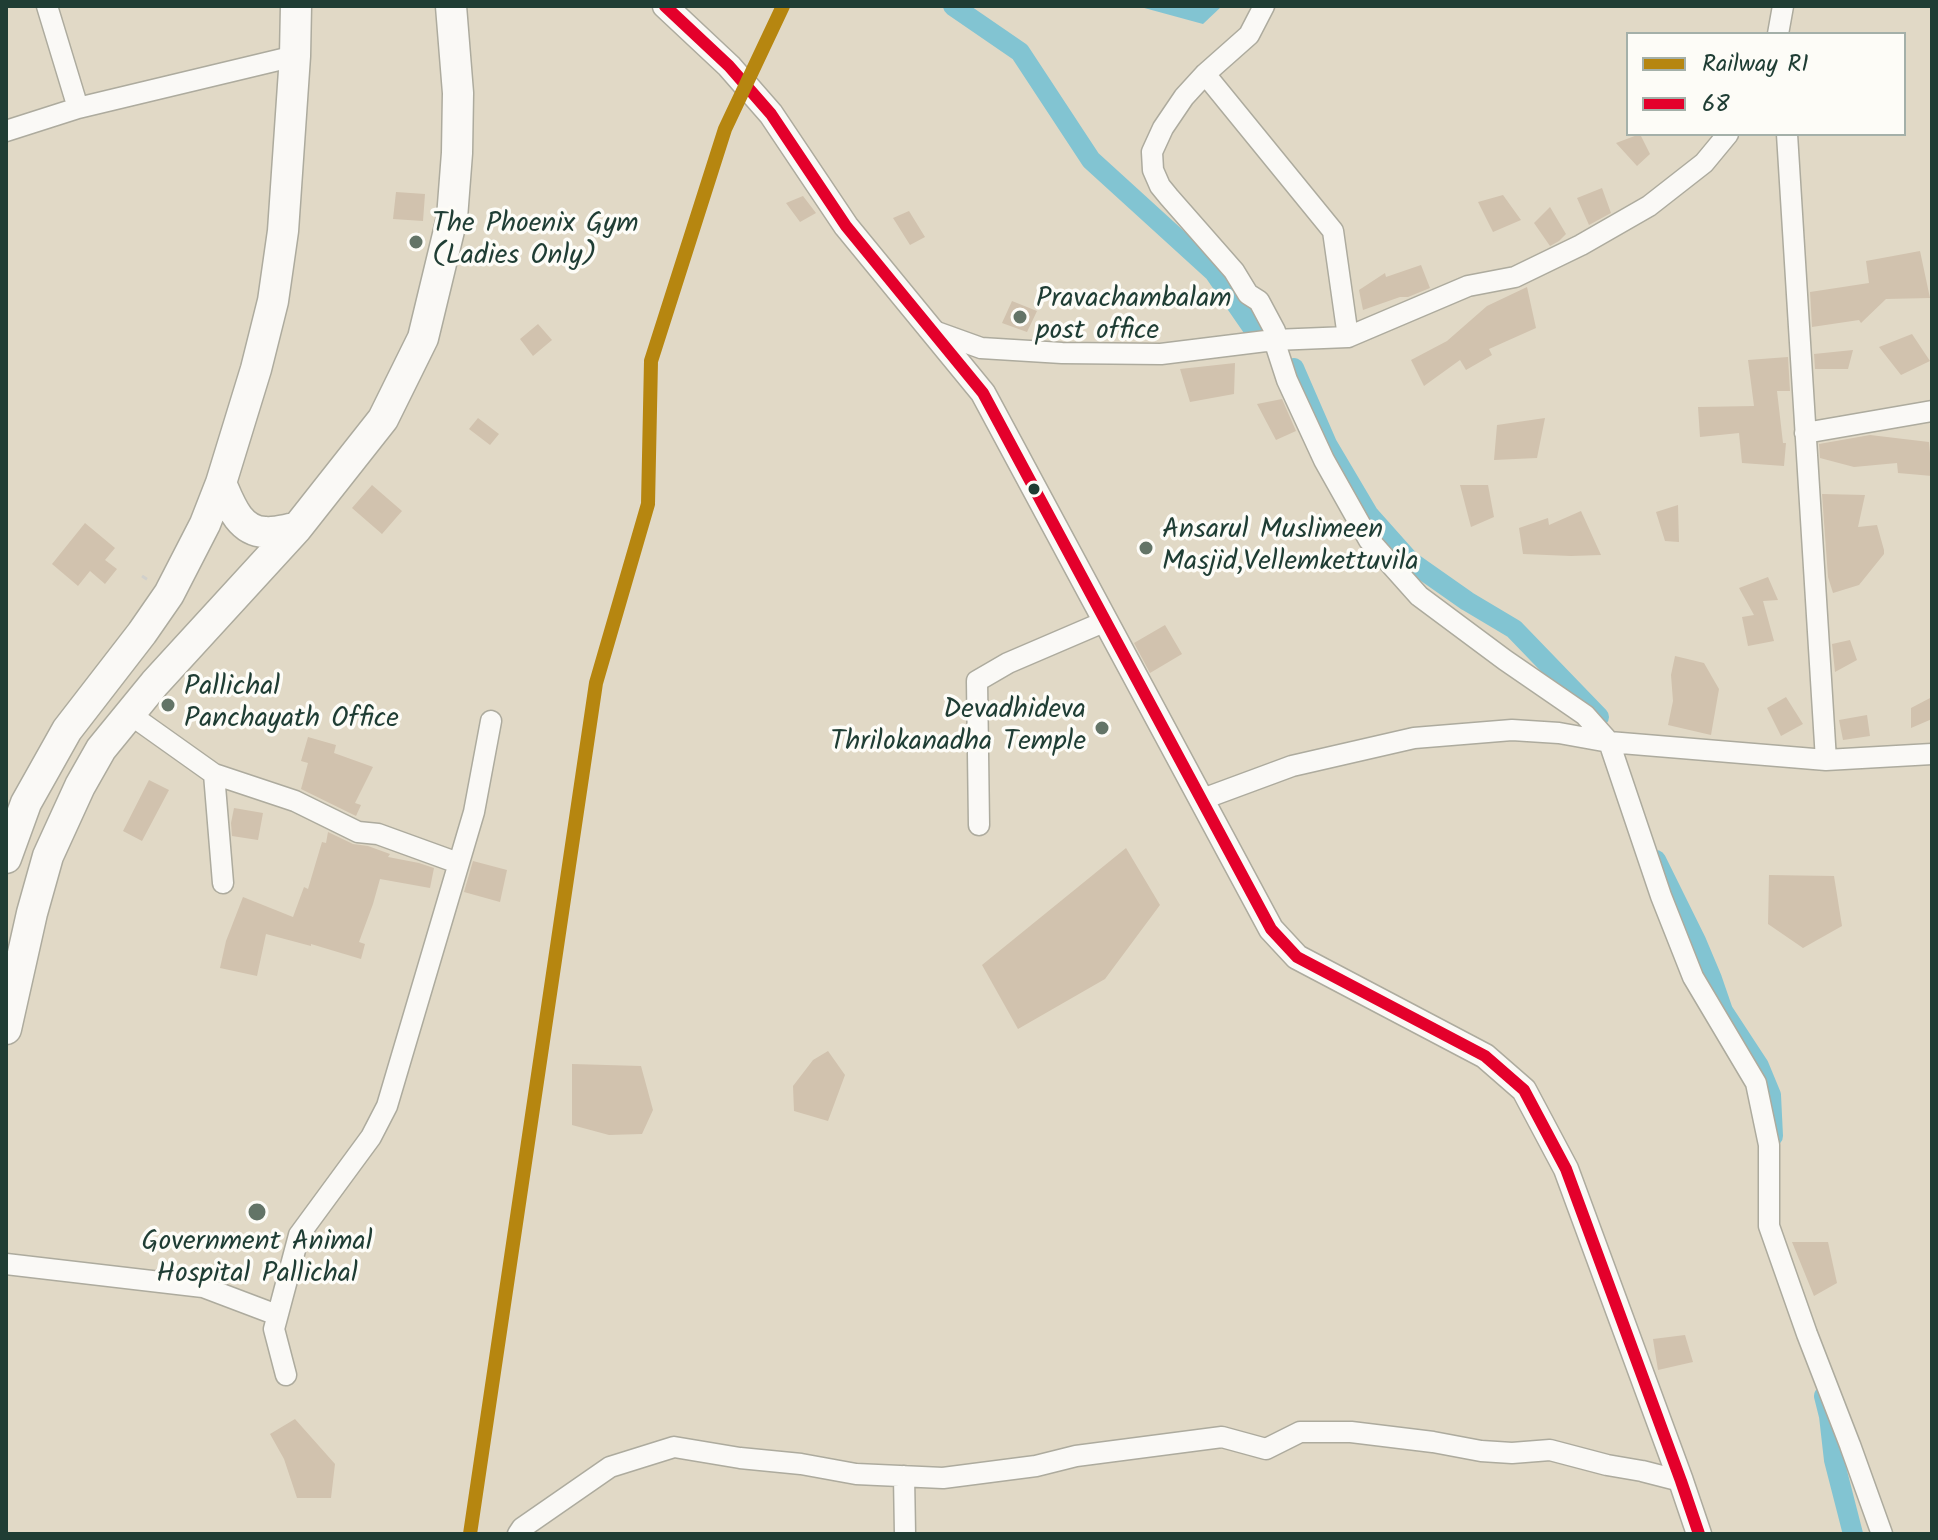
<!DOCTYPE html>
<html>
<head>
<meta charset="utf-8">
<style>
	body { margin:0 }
	#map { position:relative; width:1938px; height:1540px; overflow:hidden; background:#e1d9c6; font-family:Kalam,sans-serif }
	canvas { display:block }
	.frame { position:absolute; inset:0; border:8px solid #1f3d34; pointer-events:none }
	.legend { position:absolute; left:1626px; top:32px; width:280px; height:104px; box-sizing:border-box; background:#fdfcf7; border:2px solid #a4b0a9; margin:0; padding:10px 14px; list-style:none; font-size:24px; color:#1f3d34 }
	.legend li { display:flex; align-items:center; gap:16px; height:40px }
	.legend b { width:40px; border:2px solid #a4b0a9 }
</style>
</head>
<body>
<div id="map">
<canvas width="1938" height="1540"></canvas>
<div class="frame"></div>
<ul class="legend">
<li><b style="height:10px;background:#b68610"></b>Railway R1</li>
<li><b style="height:10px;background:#e4002b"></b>68</li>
</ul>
</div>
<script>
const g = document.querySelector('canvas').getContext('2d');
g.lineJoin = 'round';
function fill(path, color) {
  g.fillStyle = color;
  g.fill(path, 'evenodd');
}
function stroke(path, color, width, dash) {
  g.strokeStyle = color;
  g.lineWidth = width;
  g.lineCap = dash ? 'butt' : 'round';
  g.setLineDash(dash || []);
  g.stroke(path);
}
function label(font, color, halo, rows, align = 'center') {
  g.font = font + ' Kalam,sans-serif';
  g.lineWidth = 7;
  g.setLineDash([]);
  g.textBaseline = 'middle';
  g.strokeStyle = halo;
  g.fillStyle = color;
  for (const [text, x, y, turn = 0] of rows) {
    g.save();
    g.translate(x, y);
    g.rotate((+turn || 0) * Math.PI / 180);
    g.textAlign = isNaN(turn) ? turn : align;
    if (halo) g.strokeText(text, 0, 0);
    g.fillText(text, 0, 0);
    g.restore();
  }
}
fill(new Path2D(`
	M1137,6H1222L1203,24Z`), '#82c4d2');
stroke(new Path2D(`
	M953,6L1020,52L1091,160L1214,272L1254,330
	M1294,368L1327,444L1369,515L1410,561L1467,601L1514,629L1599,717
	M1656,860L1696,941L1712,979L1723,1011L1759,1066L1771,1095L1773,1136
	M1824,1396L1829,1416L1834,1460L1853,1534`), '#82c4d2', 20);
fill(new Path2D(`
	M1640,134L1650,154L1637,166L1616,143Z
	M1602,188L1611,213L1589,225L1577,198Z
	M396,192L425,194L423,221L393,219Z
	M1503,195L1521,220L1493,232L1478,202Z
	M803,196L816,213L800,222L786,203Z
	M1550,207L1566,234L1559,241L1550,246L1534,223Z
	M909,211L925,237L910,245L893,218Z
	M1920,251L1930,298L1886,299L1861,323L1859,320L1812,327L1810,292L1869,283L1866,261Z
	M1421,265L1430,288L1408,297H1400L1363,310L1359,290L1385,273L1386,277Z
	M1527,287L1536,328L1489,349L1492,355L1466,370L1460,360L1424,386L1411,360L1447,341L1487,306Z
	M1012,301L1037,311L1027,332L1002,323Z
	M538,324L552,340L533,356L520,339Z
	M1912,334L1930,361L1901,375L1879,347Z
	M1853,350L1848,369H1815L1814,354Z
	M1788,357L1790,391H1777L1783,443H1786L1784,466L1742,463L1739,433L1700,437L1698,407L1754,406L1748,360Z
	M1235,363L1234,394L1190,402L1180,369Z
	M1282,399L1296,431L1276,440L1257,404Z
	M478,418L499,434L490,445L469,429Z
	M1545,418L1537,458L1494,460L1497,425Z
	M1870,435L1929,442L1932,476L1898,473L1897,463L1854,467L1820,458L1819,444Z
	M372,485L402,511L382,534L352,508Z
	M1460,485H1488L1494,517L1471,527Z
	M1822,494L1865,495L1858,527L1877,525L1884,550V554L1859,585L1833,593L1828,577Z
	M1678,505L1679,542L1665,541L1656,512Z
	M1581,511L1601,555L1571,556L1523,554L1519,528L1548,518L1549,525Z
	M85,523L115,548L105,560L117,569L105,584L90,571L78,586L52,564Z
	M1768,577L1778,600L1763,601L1774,641L1748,646L1742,617L1754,615L1739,588Z
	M1165,625L1182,654L1150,673L1134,643Z
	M1850,640L1857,660L1835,672L1832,644Z
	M1675,656L1704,663L1719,689L1711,735L1668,725L1673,701L1671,675Z
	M1786,697L1803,724L1781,736L1767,708Z
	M1932,697V719L1911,728V708Z
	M1867,715L1870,736L1843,740L1839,720Z
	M308,737L336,745L334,753L373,767L355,803L361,805L356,816L301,789L308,763L301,761Z
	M149,780L169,790L142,841L123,831Z
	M234,808L263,813L258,840L232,836L231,823Z
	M328,832L353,844L368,846L390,854L388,857L419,863L434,868L430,888L380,879L373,904L359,942L365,944L361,959L311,944V946L266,934L257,976L220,968L226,941L243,897L293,917L304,887L308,889L322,842L326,843Z
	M1126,848L1160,905L1105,979L1018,1029L982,965Z
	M473,861L507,870L500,902L464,892Z
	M1769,875L1834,876L1842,926L1803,948L1768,924Z
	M828,1051L845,1075L828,1121L794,1111L793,1086L813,1060Z
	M572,1064L641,1066L653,1110L642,1134L609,1135L572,1125Z
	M1792,1242H1828L1837,1283L1814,1296Z
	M1685,1335L1693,1362L1658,1370L1653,1339Z
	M295,1419L335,1464L331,1498H297L284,1459L270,1434Z`), '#d1c2ae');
const minor = new Path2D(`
	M47,6L78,108L295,56
	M1264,6L1249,35L1205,74L1184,97L1163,128L1152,152L1153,170L1160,186L1169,197L1234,271L1248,294L1259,301L1275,331L1274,340L1287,380L1324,460L1369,540L1419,596L1505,660L1585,715L1609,742L1661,896L1693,977L1756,1083L1769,1145V1226L1807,1334L1850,1445L1882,1534
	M1778,34L1783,6
	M1205,74L1333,231L1348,337
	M6,131L78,108
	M1787,134L1826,760
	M931,330L981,348L1062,353L1161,354L1274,340L1348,337L1468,286L1515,277L1581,245L1649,206L1704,163L1728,134
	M1805,433L1932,411
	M131,715L214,774L295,801L358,832L378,834L458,863
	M214,774L223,883
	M1200,800L1292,766L1414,738L1512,730L1559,733L1609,742L1826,760L1932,754
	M979,825L977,681L1008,663L1106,621
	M6,1264L203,1287L277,1315
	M286,1375L274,1329L299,1235L371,1137L387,1106L474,812L491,721
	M904,1476L905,1534
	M518,1534L522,1528L610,1467L674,1447L740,1458L801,1464L856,1474L943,1478L1036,1466L1076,1456L1222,1437L1266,1449L1300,1432H1351L1433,1442L1481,1451L1512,1453L1550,1450L1607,1465L1642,1471L1681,1481`);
const tertiary = new Path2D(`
	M665,6L729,66L771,114L846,226L983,393L1271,929L1297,957L1485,1056L1524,1090L1566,1169L1681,1481L1699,1534`);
const primary = new Path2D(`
	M221,483C230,504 239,531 265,532C276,533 287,529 297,528
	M6,858L26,803L67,730L142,633L169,594L205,524L221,483L256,369L273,301L283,231L295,56L296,6
	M6,1029L32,913L48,856L80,786L101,749L155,683L297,528L383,419L423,338L452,218L457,153L458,93L451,6`);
stroke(minor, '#adab9e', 23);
stroke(tertiary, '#adab9e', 27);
stroke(primary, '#adab9e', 33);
stroke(new Path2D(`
	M142,576L151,582`), '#d1d0cb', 3, [6, 6]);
stroke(minor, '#faf9f6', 20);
stroke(tertiary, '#faf9f6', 24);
stroke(primary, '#faf9f6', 30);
stroke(new Path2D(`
	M665,6L729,66L771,114L846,226L983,393L1271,929L1297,957L1485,1056L1524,1090L1566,1169L1681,1481L1699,1534`), '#e4002b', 12);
stroke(new Path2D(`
	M470,1534L596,683L648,504L651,361L725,129L783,6`), '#b68610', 14);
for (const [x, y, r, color] of [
	[416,242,8,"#637467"],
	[1020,317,8,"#637467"],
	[1034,489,7,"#1f3d34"],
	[1146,548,8,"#637467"],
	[168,705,8,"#637467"],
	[1102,728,8,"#637467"],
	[257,1212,10,"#637467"]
]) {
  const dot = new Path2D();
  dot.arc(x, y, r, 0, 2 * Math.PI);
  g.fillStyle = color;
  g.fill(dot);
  stroke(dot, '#fdfcf7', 3);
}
label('28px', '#1f3d34', '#fdfcf7', [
	["The Phoenix Gym",432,226],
	["(Ladies Only)",432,258],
	["Pravachambalam",1036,301],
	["post office",1036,333],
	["Ansarul Muslimeen",1162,532],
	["Masjid,Vellemkettuvila",1162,564],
	["Pallichal",184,689],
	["Panchayath Office",184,721],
	["Devadhideva",1086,712,"right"],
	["Thrilokanadha Temple",1086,744,"right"],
	["Government Animal",257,1244,"center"],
	["Hospital Pallichal",257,1276,"center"]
], 'left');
</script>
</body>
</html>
